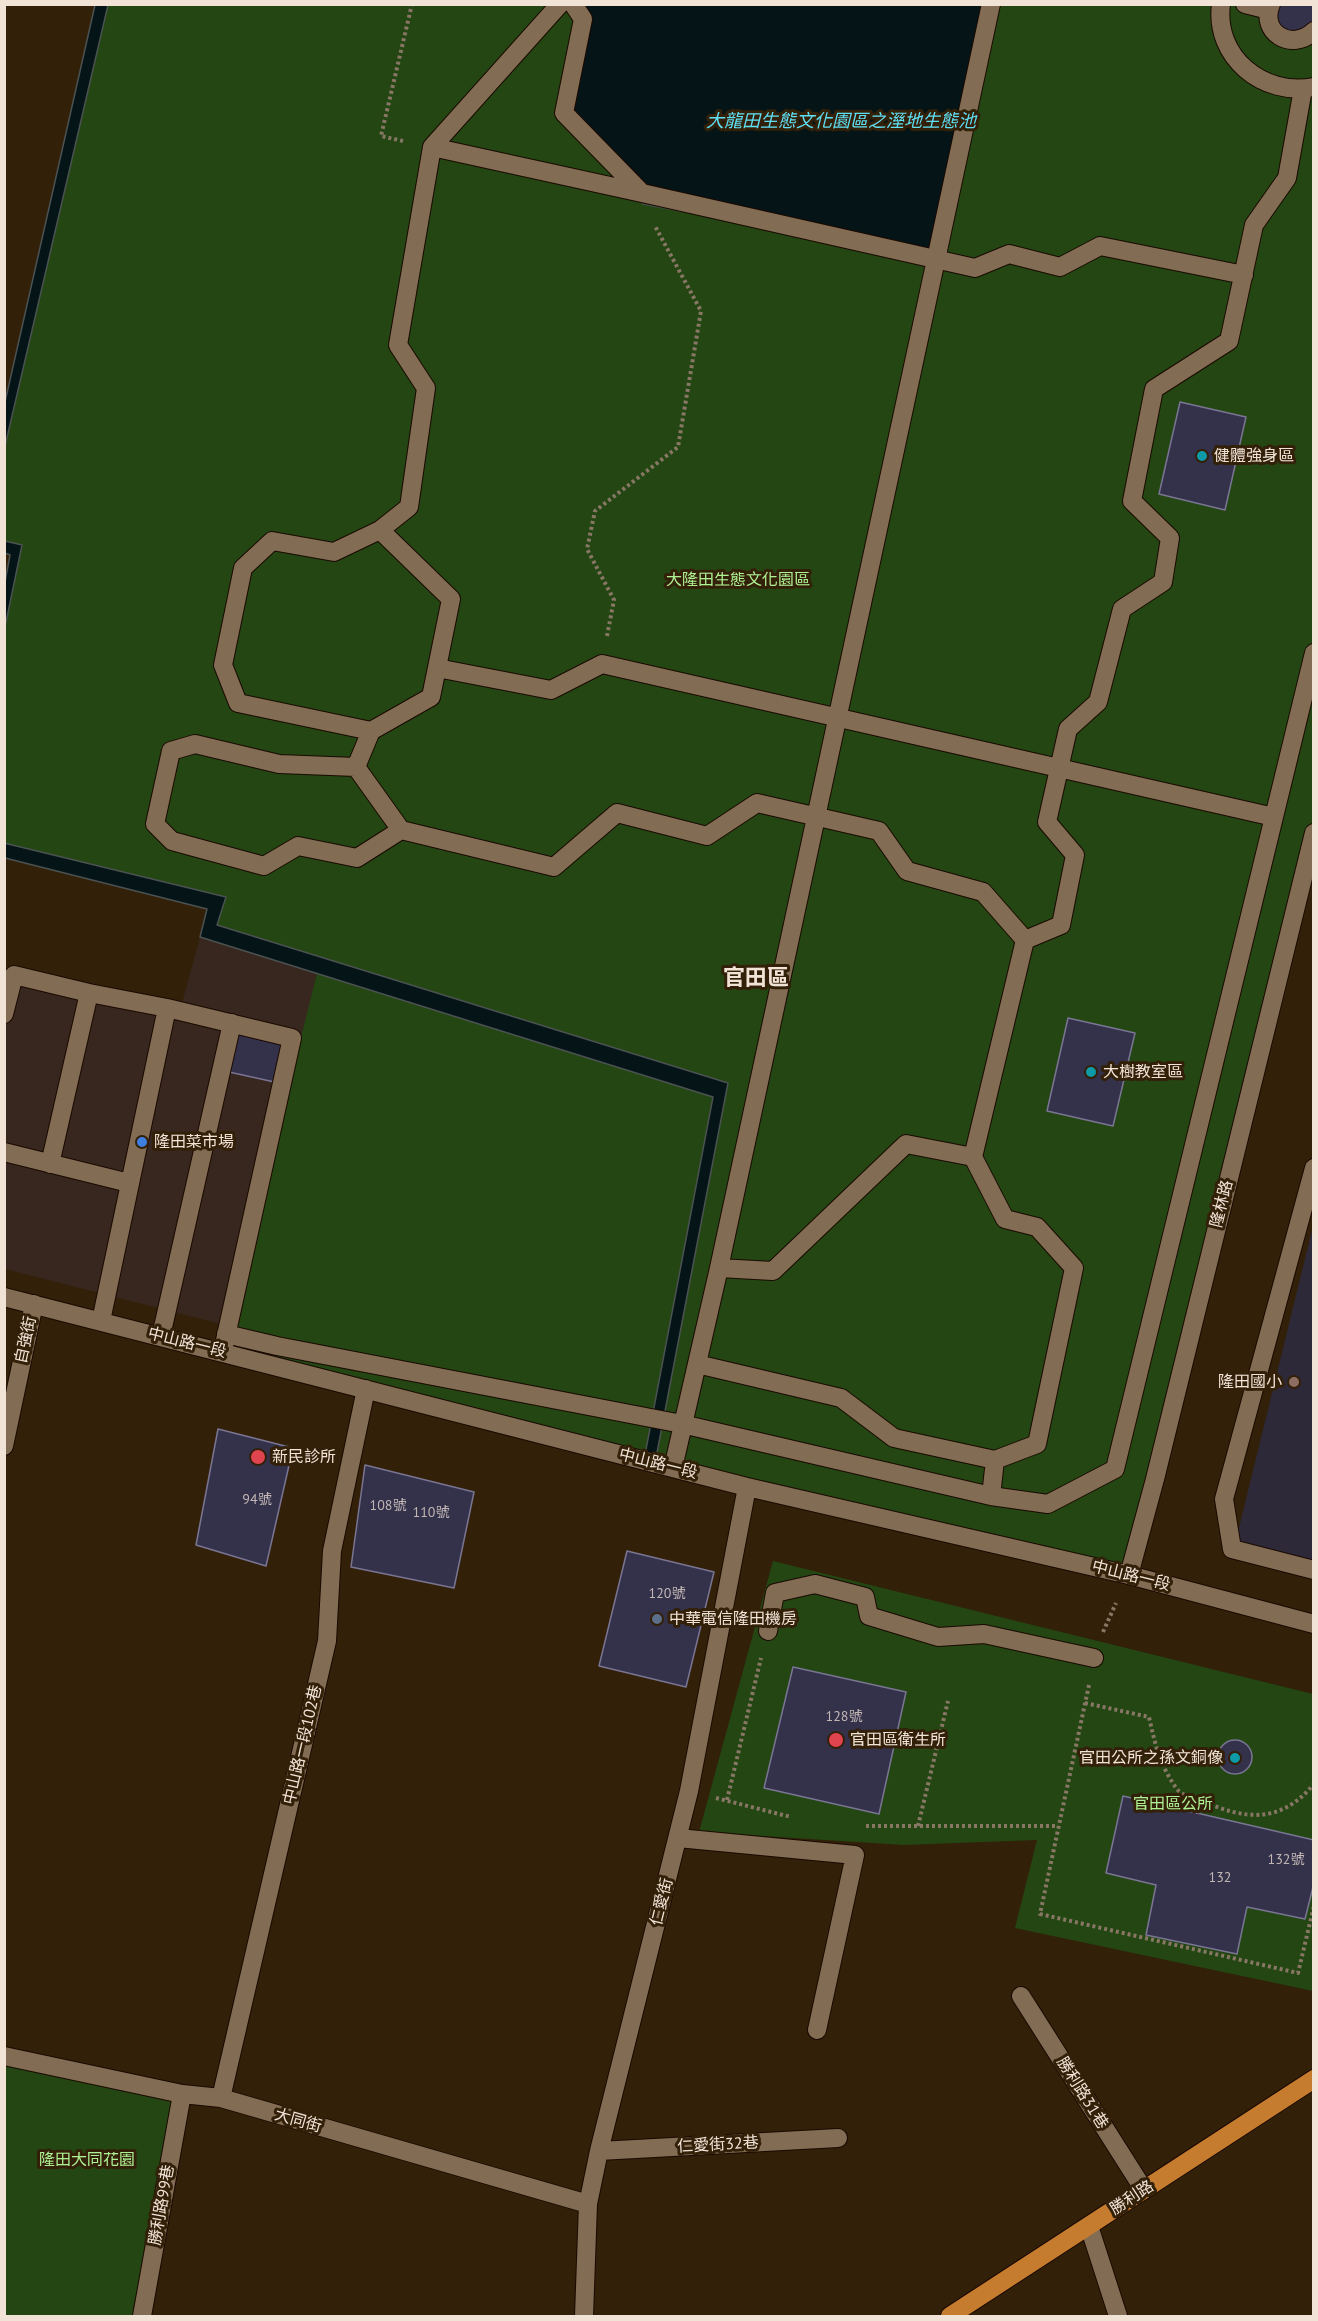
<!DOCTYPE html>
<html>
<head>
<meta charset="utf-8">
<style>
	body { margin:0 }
	#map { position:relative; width:1318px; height:2321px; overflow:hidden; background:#332009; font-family:"PT Sans",sans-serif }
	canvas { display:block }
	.frame { position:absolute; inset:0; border:6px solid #f1e4d7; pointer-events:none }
</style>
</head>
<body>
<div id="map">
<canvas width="1318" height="2321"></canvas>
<div class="frame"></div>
</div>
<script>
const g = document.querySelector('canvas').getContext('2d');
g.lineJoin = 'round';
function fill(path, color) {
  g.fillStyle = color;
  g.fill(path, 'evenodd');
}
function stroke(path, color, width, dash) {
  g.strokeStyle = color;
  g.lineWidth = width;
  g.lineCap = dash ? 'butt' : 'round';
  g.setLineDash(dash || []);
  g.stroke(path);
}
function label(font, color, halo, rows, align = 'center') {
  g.font = font + ' "PT Sans","Noto Sans TC",sans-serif';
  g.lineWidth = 6;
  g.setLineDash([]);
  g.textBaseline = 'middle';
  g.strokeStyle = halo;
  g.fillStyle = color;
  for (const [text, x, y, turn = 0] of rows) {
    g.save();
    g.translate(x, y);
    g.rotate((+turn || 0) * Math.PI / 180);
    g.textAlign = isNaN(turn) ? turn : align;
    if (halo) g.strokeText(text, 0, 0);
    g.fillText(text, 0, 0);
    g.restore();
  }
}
fill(new Path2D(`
	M200,937L317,972L237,1328L5,1269L4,973L179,1014Z`), '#38271e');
fill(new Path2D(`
	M1313,1226V1564L1235,1544Z`), '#2d2939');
fill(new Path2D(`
	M108,5H1313V849L1129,1575L223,1352L317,973L200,937L207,909L5,858V627L22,546L5,541V446Z
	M773,1561L1313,1694V1991L1015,1928L1037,1840L904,1845L699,1832Z
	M5,2056L182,2094L142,2316H5Z`), '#234613');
const water = new Path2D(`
	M95,5H108L5,446V402Z
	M573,5H991L935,259L643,204L564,113L583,19Z
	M5,541L22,545L5,627V582L10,555L5,553Z
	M4,843L226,897L217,925L728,1083L655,1463L644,1460L713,1097L200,937L207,909L5,858Z`);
fill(water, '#041417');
stroke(water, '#4b5251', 1.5);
const building = new Path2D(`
	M1275,4H1313L1314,24L1304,33L1279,29Z
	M1180,402L1246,417L1225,510L1159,494Z
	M1068,1018L1135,1033L1113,1126L1047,1111Z
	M237,1033L287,1044L279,1083L229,1072Z
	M218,1429L293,1448L266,1566L196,1545Z
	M365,1465L474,1492L454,1588L351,1567Z
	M627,1551L714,1572L686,1687L599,1666Z
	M793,1667L906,1692L879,1814L764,1788Z
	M1218 1757a17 17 0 1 1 34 0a17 17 0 1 1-34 0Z
	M1123,1796L1314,1840V1883L1305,1919L1247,1907L1237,1954L1146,1935L1156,1885L1106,1873Z`);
fill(building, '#34314b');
stroke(building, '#797593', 1.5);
const minor = new Path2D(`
	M573,4L583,19L564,113L642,193L975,268L1009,254L1060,267L1100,246L1244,275
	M1221,4C1214,57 1263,97 1314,87
	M1245,4L1269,10
	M1271,4C1259,33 1292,52 1314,31
	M432,147L642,193
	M380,530L451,599L431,697L371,731L238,703L223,665L243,568L272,541L334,552L380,530L409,507L426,388L398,345L432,147L560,4
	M437,668L551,690L602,664L1274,817
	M371,731L356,767L279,764L195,744L171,751L155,824L172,841L264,866L298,846L357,858L401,830L554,867L617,813L707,836L757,803L879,831L907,871L983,892L1025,940
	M356,767L401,830
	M4,1014L14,975L89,993
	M4,1152L129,1183
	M50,1164L89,993L167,1008L292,1038L224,1345
	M1314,1168L1224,1499L1232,1549L1314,1570
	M719,1268L773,1271L906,1144L973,1157
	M4,1297L747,1487L1129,1575L1314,1624
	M101,1321L167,1008
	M226,1334L277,1346L682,1424L991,1496L995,1460
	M161,1336L232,1023
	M697,1364L841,1398L894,1438L995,1460L1037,1444L1074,1268L1037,1227L1005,1219L973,1157L1025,940L1061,925L1075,855L1047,822L1068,729L1098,702L1122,609L1163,582L1170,538L1132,501L1154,389L1229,341L1254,225L1287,178L1303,89
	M4,1446L34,1304
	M673,1468L719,1268L991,4
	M991,1496L1048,1504L1115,1469L1314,653
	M1129,1575L1155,1479L1314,833
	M768,1631L775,1593L815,1584L865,1597L869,1616L938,1637L984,1634L1094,1658
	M678,1838L855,1855L817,2030
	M1021,1996L1144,2190
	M4,2056L182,2094L221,2098L588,2204
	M221,2098L327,1641L332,1551L366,1389
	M599,2151L838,2138
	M1089,2226L1118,2316
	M142,2316L182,2094
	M584,2316L588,2204L599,2151L689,1791L747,1487`);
const major = new Path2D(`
	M950,2316L1314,2079`);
stroke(minor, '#1a0900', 20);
stroke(major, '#1a0900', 20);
stroke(new Path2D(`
	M403,141L381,136L412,4
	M607,636L614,600L587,549L595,511L678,447L701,311L655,226
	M1103,1632L1116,1603
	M1089,1685L1040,1914L1298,1973L1314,1906
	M1085,1703L1149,1717C1155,1744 1160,1766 1177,1789C1182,1796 1194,1798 1202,1801C1246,1820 1280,1824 1314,1784
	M716,1798L791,1817
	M727,1800L761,1658
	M866,1826H1057
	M918,1826L948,1701`), '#887765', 4, [3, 3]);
stroke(minor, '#826c53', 18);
stroke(major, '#c67c2e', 18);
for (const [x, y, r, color] of [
	[1202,456,6,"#0f9aa8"],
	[1091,1072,6,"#0f9aa8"],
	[142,1142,6,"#3f7fe0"],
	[1294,1382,6,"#8d6e63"],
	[258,1457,8,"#e0444e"],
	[657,1619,6,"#5c6f8a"],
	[836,1740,8,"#e0444e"],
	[1235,1758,6,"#0f9aa8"]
]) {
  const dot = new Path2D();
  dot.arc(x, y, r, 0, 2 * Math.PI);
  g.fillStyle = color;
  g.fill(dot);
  stroke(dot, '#332009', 2);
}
label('14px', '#c2b7b4', null, [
	["94號",257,1500],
	["108號",388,1506],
	["110號",431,1513],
	["120號",667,1594],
	["128號",844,1717],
	["132號",1286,1860],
	["132",1220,1878]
]);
label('16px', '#f1e4d7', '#332009', [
	["健體強身區",1214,456],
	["大樹教室區",1103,1072],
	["隆田菜市場",154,1142],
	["隆田國小",1282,1382,"right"],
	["新民診所",272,1457],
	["中華電信隆田機房",669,1619],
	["官田區衛生所",850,1740],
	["官田公所之孫文銅像",1223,1758,"right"]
], 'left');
label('16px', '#adf292', '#332009', [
	["大隆田生態文化園區",738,580],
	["官田區公所",1173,1804],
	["隆田大同花園",87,2160]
]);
label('16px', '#f1e4d7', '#332009', [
	["隆林路",1222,1204,-76],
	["自強街",26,1340,-78],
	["中山路一段",187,1343,14],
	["中山路一段",658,1464,14],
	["中山路一段",1131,1576,14],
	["中山路一段102巷",303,1745,-77],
	["仁愛街",662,1902,-76],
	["勝利路31巷",1082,2093,58],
	["大同街",298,2121,16],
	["仁愛街32巷",718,2145,-3],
	["勝利路",1132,2198,-33],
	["勝利路99巷",162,2205,-80]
]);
label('italic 18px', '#5fdff5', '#332009', [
	["大龍田生態文化園區之溼地生態池",841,122]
]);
label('bold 22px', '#f1e4d7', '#332009', [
	["官田區",756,979]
]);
</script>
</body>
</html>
